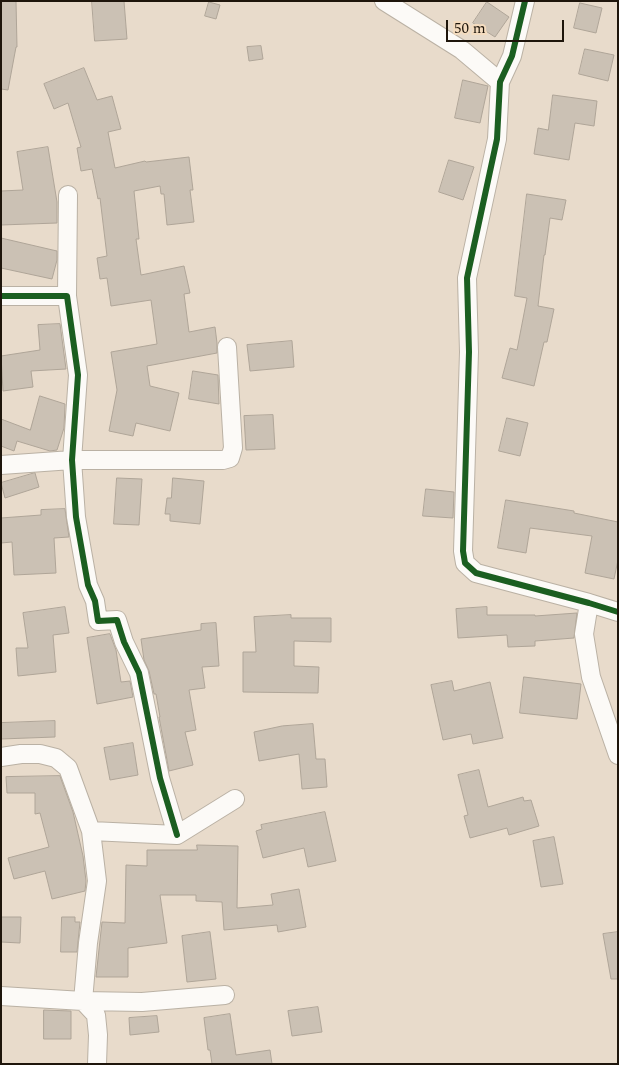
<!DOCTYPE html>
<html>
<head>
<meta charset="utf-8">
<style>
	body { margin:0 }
	#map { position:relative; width:619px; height:1065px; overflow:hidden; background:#e8dbcb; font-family:Spectral,serif }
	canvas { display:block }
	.frame { position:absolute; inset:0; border:2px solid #1e150b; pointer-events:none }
	.scale { position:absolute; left:446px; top:20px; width:118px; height:22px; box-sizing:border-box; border:2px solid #1e150b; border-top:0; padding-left:6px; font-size:15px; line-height:18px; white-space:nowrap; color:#1e150b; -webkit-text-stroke:4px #f4dcbf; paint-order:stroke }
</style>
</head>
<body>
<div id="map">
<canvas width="619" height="1065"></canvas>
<div class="frame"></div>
<div class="scale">50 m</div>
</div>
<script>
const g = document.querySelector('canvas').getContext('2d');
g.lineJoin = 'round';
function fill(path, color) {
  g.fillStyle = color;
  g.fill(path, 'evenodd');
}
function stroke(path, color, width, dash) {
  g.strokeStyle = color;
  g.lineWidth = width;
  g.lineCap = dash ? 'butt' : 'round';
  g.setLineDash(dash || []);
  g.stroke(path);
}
const building = new Path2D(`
	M1,1H16L17,47H16L8,90L1,89Z
	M92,1H124L127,39L95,41Z
	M209,2L220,5L216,19L205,16Z
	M487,2L509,17L495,37L473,23Z
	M580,3L602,8L596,33L574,28Z
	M261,46L263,59L249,61L247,47Z
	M585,49L614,55L608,81L579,74Z
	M84,68L97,100L112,96L121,129L108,132L115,168L145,161L146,162L189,157L193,190H190L194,222L167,225L164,194H161L160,186L134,191L139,239H136L141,275L184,266L190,293L184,294L189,332L215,327L217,343V353L147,366L150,386L179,393L170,431L136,423L133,436L109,431L117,390L111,352L157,344L151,300L111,306L107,278L100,279L97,258L107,256L100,198L98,199L92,169L81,171L77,148L81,147L68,103L54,109L44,84Z
	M463,80L488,86L480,123L455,118Z
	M553,95L597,101L594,126L575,123L569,160L534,154L538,128L548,130Z
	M48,147L57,202V223L1,225V191L23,190L17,152Z
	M449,160L474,167L463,200L439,192Z
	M527,194L566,200L562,220L550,218L545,255H544L538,306L554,309L547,342H544L534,386L502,378L510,348L517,350L527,298L515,296Z
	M1,238L57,251V260L52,279L1,268Z
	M60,324L66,369L31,371L33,387L3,391L1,356L40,350L38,325Z
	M292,341L294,367L250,371L247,345Z
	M193,371L218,375L219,404L189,399Z
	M40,396L65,404L64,428L57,450L50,451L17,441L14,451L1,446V419L30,430Z
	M273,415L275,449L246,450L244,416Z
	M507,418L528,423L520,456L499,451Z
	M35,473L39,487L5,498L1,483Z
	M117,478L142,479L139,525L114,524Z
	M173,478L204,481L200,524L170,521V514H165L167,498H171Z
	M426,489L454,492L453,518L423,516Z
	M506,500L574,511V513L618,522V560L614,579L585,573L592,536L530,528L526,553L498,548Z
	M65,509L69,537L54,538L56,573L14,575L12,542L1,543V518L41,515V510Z
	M65,607L69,633L53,635L56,672L18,676L16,648H28L23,613Z
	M487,607V615H535V616L577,613L574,638L535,641V646L508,647L507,635L458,638L456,609Z
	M291,615V618H331V642L294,641V666L319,667L318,693L243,692V652H256L254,617Z
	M216,623L219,666L202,667L205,688L189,690L196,730L185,732L193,765L169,771L159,717H160L156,694H154L149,671L144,660L141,639L201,630V624Z
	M110,634L116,650L121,682L130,681L133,697L97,704L87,638Z
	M524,677L581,684L577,719L520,713Z
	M452,681L454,691L490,682L503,738L473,744L471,734L443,740L431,685Z
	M55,721V737L1,739V723Z
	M313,724L316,759H325L327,787L302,789L299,754L259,761L254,732L282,726Z
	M133,743L138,775L110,780L104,748Z
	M479,770L488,807L523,797L524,801L531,800L539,826L509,835L507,828L470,838L464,816L468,815L458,775Z
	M60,776L73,812L83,856L86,881L85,891L52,899L45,871L14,879L8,858L49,847L40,813L35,814V793H7L6,777Z
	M325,812L336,861L308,867L304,848L263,858L256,831L262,829L261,825Z
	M554,837L563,884L541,887L533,841Z
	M197,845L238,846L237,908L273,905L271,894L299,889L306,927L278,932L277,925L224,930L222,902L196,901V895H160L167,943L128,948V977H96L102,922L125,923L126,865L147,866V850H197Z
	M1,917H21L20,943L1,942Z
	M62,917H75V922H80L77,952H61Z
	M210,932L216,979L187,982L182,936Z
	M618,932V979H611L603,934Z
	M318,1007L322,1032L292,1036L288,1011Z
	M44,1010L71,1011V1039H44Z
	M230,1014L236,1055L270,1050L272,1064H212L210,1050H208L204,1018Z
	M157,1016L159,1032L130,1035L129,1018Z`);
fill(building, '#cbc1b4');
stroke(building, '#afa598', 1);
const minor = new Path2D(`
	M384,1L462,50L500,82
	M525,1L512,56L500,82L497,139L467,278L469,352L463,551L465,563L476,573L589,603L618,612
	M1,296H67L78,375L72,460L76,517L88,585L95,601L98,621L117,620L124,642L139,673L160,778L177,835
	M67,296L68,195
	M1,465L72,460H223L230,458L233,448L227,347
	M589,603L584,634L591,677L618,755
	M1,757L21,754H40L56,758L68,768L91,831L97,881L88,943L83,1001L96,1015L98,1035L97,1064
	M91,831L177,835L235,799
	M1,996L83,1001L142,1002L225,995`);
stroke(minor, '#bab1a4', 20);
stroke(minor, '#fcfaf7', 18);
stroke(new Path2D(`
	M525,1L512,56L500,82L497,139L467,278L469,352L463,551L465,563L476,573L589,603L618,612
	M1,296H67L78,375L72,460L76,517L88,585L95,601L98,621L117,620L124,642L139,673L160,778L177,835`), '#1b5e20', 6);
</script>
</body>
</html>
